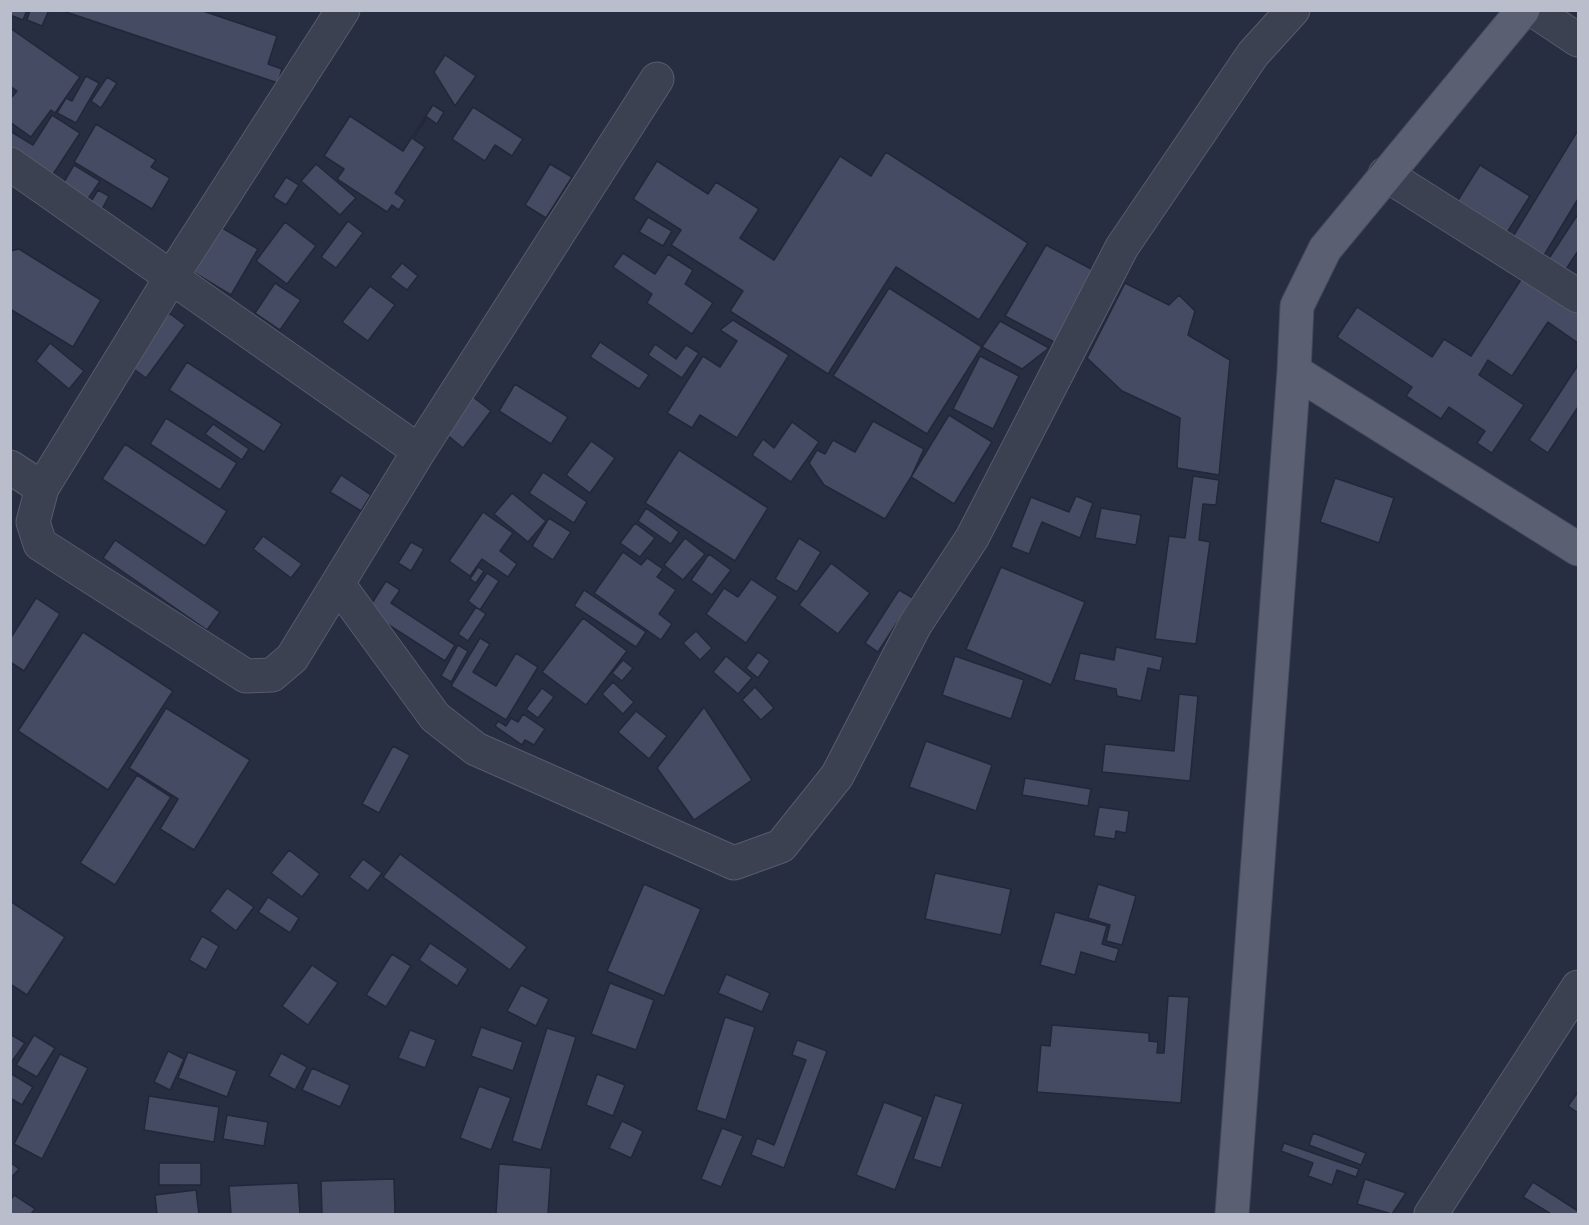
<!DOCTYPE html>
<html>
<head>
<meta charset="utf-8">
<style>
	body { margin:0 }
	#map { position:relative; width:1589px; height:1225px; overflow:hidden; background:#272e42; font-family:"Golos Text",sans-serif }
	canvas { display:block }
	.frame { position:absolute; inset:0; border:12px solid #b9bdcc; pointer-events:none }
</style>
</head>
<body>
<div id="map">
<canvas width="1589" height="1225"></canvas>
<div class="frame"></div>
</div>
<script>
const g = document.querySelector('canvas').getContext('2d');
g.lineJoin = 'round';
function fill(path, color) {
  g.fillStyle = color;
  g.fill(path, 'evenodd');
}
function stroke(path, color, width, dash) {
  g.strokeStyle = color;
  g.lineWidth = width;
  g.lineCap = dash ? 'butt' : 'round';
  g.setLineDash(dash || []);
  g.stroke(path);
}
const building = new Path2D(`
	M10,10H27L23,20L10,15Z
	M30,10H49L42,26L27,20Z
	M60,10H200L277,36L268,64L282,69L278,83Z
	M10,28L80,77L55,113L51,110L31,137L10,122V99L17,91L10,86Z
	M445,55L476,76L455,106L434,72Z
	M86,76L99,83L76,123L57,113L66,98L72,101Z
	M107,77L117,83L101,108L91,101Z
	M433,105L444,112L437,124L427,117L413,139L425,147L395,193L405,200L399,210L392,205L387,212L337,179L344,169L324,156L350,116L403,151Z
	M473,107L523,139L512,156L495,145L485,161L452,139Z
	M52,115L80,133L48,182L10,158V131L33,145Z
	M96,124L156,160L151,167L170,178L152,209L74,162Z
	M1578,130V199L1540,262L1509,243Z
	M886,152L1028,243L979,320L896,267L828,374L730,311L743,291L671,245L681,230L633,199L657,161L708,194L716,182L759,209L740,238L774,260L840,156L871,176Z
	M316,164L356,198L340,215L301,181Z
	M550,164L572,177L546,218L525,205Z
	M74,165L100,181L86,202L61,187Z
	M1480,165L1530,196L1503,239L1453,208Z
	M286,177L299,185L286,205L273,197Z
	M98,190L109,196L99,215L87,208Z
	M1578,214V251L1559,280L1542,269Z
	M648,217L672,231L663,246L639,232Z
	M348,221L363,233L336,268L321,257Z
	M212,222L258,249L231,295L185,267Z
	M285,222L316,246L287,284L256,261Z
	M1046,245L1095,271L1056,343L1005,316Z
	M19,249L101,300L73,347L10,309V251Z
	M623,253L655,274L668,254L693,270L685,284L713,303L692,334L647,303L652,294L613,267Z
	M402,263L418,276L407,290L390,277Z
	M1526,272L1578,307V343L1548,322L1512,376L1488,360L1479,375L1524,405L1492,453L1477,443L1485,431L1449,407L1441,419L1406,396L1412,387L1337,337L1357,307L1432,357L1444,339L1471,356Z
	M275,283L301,300L280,330L255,313Z
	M1125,283L1169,305L1179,295L1195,311L1188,335L1230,360L1219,475L1177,468L1180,418L1122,391L1087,358Z
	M370,286L395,305L368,341L342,322Z
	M889,288L982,347L927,434L833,376Z
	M169,313L185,325L146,378L131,367Z
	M733,320L789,355L737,438L700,415L692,428L667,413L703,356L720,367L737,341L720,330Z
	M1000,321L1049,348L1022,369L982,347Z
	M600,342L649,375L639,389L590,357Z
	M50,343L84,371L69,389L36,361Z
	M655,344L676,359L686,345L699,353L682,378L648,355Z
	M980,356L1019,376L993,429L953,409Z
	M187,362L282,424L264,452L169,390Z
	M1578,365V407L1548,453L1529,440Z
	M515,384L568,417L551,444L499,411Z
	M468,393L491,411L463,448L440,429Z
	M949,415L992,442L954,504L911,477Z
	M166,418L237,463L220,490L150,444Z
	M873,421L924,449L911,477L885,519L824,485L809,463L817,450L825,454L833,440L855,452Z
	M792,422L819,442L791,482L752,455L763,439L774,448Z
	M213,424L249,449L242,460L205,434Z
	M591,441L615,458L590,493L566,475Z
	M125,444L227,511L205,546L102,479Z
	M679,450L768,508L735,561L645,503Z
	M543,472L587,502L574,523L529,493Z
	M341,475L371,495L361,511L330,492Z
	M1193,476L1219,480L1216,505L1203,504L1199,540L1210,542L1196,644L1155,639L1169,536L1185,538Z
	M1335,478L1394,498L1379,543L1320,522Z
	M512,493L546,521L528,542L494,514Z
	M1076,496L1093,503L1080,538L1042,522L1029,554L1011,547L1031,497L1069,512Z
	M646,508L679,532L671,544L638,521Z
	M1101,508L1141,515L1136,545L1095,538Z
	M483,512L513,533L500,551L517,564L508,577L482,559L470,576L449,561Z
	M549,518L571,532L553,560L532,546Z
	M635,523L655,538L640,557L620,543Z
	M263,536L302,564L291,578L253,549Z
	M685,538L705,554L683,580L664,565Z
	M799,538L821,552L797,592L775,579Z
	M115,540L220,612L207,630L103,558Z
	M411,542L424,549L411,571L398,563Z
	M623,552L641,565L647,558L663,569L657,577L676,590L659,614L672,624L661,640L594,593Z
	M709,554L731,570L712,595L691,580Z
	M831,563L870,593L838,634L799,605Z
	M478,567L484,571L476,583L470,579Z
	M1001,567L1085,602L1051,685L966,649Z
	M487,573L499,581L480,610L468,601Z
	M751,579L778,597L746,643L706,614L724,588L738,597Z
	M386,581L400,590L391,603L455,645L445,661L367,611Z
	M584,590L646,632L636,647L574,606Z
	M899,590L913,598L878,652L865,643Z
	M36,598L60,614L24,671L10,662V639Z
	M476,607L486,614L468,641L458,634Z
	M583,618L627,651L586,705L542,672Z
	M696,631L712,648L700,660L683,643Z
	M83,632L173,691L108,790L18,731Z
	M480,638L490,644L473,672L496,686L516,653L538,667L506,720L451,686Z
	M458,645L468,651L451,682L441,676Z
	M1116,647L1163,657L1160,671L1148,668L1141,701L1117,696L1116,689L1074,680L1080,653L1114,660Z
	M758,652L770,661L758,678L746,668Z
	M726,656L752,678L738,694L713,672Z
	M955,656L1024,680L1011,719L942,695Z
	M623,660L633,668L622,681L612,673Z
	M613,682L634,702L623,714L602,694Z
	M755,687L774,708L761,720L742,700Z
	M542,688L554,697L538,718L526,709Z
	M1179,694L1198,696L1190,781L1102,772L1105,744L1174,751Z
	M704,707L752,780L694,820L657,768Z
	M166,708L250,760L194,850L160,829L178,799L129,768Z
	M636,711L667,736L649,759L618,732Z
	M523,714L545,729L534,745L525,740L522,745L495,726L498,721L506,726L511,718L518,722Z
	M926,741L992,765L976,811L909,787Z
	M393,746L410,755L379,813L362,804Z
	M137,775L171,797L115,885L80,863Z
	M1025,778L1091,789L1088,806L1022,795Z
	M1099,807L1129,811L1126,833L1116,831L1115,839L1094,836Z
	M289,850L320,874L302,897L271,873Z
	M400,854L527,947L510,970L383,877Z
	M363,859L382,873L368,891L349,877Z
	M935,873L1011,889L1001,935L925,919Z
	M644,884L701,909L664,996L607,971Z
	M1098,884L1136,896L1122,945L1106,941L1110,925L1088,918Z
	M227,888L254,907L236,931L210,911Z
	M268,897L299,918L290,933L258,912Z
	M10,901L65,937L27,995L10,984Z
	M1055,912L1107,926L1102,944L1119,949L1115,962L1081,952L1075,975L1040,965Z
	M202,936L219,946L206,970L189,960Z
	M430,943L468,969L457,986L419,960Z
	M392,954L411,966L386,1007L366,995Z
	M312,965L338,983L308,1025L282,1006Z
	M726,974L770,993L762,1012L718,993Z
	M610,983L654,1000L636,1050L591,1034Z
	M521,985L549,999L536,1026L507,1011Z
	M1168,996L1189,997L1181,1103L1037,1092L1041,1045L1050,1046L1052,1025L1149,1033V1041L1158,1042L1157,1053H1164Z
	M725,1017L755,1027L726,1120L696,1110Z
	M481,1027L523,1042L513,1071L471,1056Z
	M547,1028L576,1037L541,1150L512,1141Z
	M410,1030L436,1040L425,1068L398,1058Z
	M10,1034L25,1043L10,1064Z
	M34,1035L55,1048L37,1077L16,1065Z
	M797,1040L827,1051L784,1168L751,1155L757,1138L774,1145L806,1060L792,1055Z
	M168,1051L184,1059L170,1090L154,1082Z
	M188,1052L237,1071L227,1097L178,1078Z
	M281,1053L307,1067L295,1090L269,1076Z
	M60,1054L88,1068L42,1159L14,1144Z
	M312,1068L350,1085L340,1107L302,1090Z
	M10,1073L33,1087L22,1105L10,1098Z
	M597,1074L625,1085L613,1116L586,1105Z
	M479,1086L511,1098L491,1150L460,1138Z
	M1578,1092V1113L1568,1106Z
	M935,1095L963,1104L941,1168L913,1159Z
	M149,1096L219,1107L214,1142L144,1130Z
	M884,1102L923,1117L895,1190L856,1175Z
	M227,1115L268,1122L264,1146L223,1139Z
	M622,1121L643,1131L631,1158L609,1148Z
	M722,1128L743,1136L721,1187L701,1179Z
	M1313,1133L1366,1153L1361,1165L1309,1145Z
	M1284,1143L1359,1169L1356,1177L1337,1170L1332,1185L1308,1176L1313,1163L1281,1151Z
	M10,1162L19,1169L10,1179Z
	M159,1163H201V1185H159Z
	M499,1164L551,1168L548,1214H496Z
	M394,1179L395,1214H322L321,1181Z
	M1365,1179L1406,1193L1392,1214L1357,1204Z
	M1533,1182L1578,1211V1214H1551L1523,1197Z
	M298,1183L300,1214H231L229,1186Z
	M196,1190L199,1214H157L155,1195Z
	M14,1195L35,1209L31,1214H10V1201Z`);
fill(building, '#444b62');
stroke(building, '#222839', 1.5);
const minor = new Path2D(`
	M343,10L172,276L42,488L33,522L40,544L246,676L272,675L292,658L419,451L657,79
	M1533,10L1578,40
	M10,164L419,451
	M1385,174L1578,296
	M10,467L42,488
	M338,584L435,717L476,749L734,863L781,846L837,776L915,625L972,538L1122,247L1253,54L1293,10
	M1431,1214L1578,987`);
const major = new Path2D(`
	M1294,371L1578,549
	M1232,1214L1294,371L1297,306L1325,249L1523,10`);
stroke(minor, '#575c6c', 35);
stroke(major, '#454a5b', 35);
stroke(minor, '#3c4152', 33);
stroke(major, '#5a5f72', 33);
</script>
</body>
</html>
